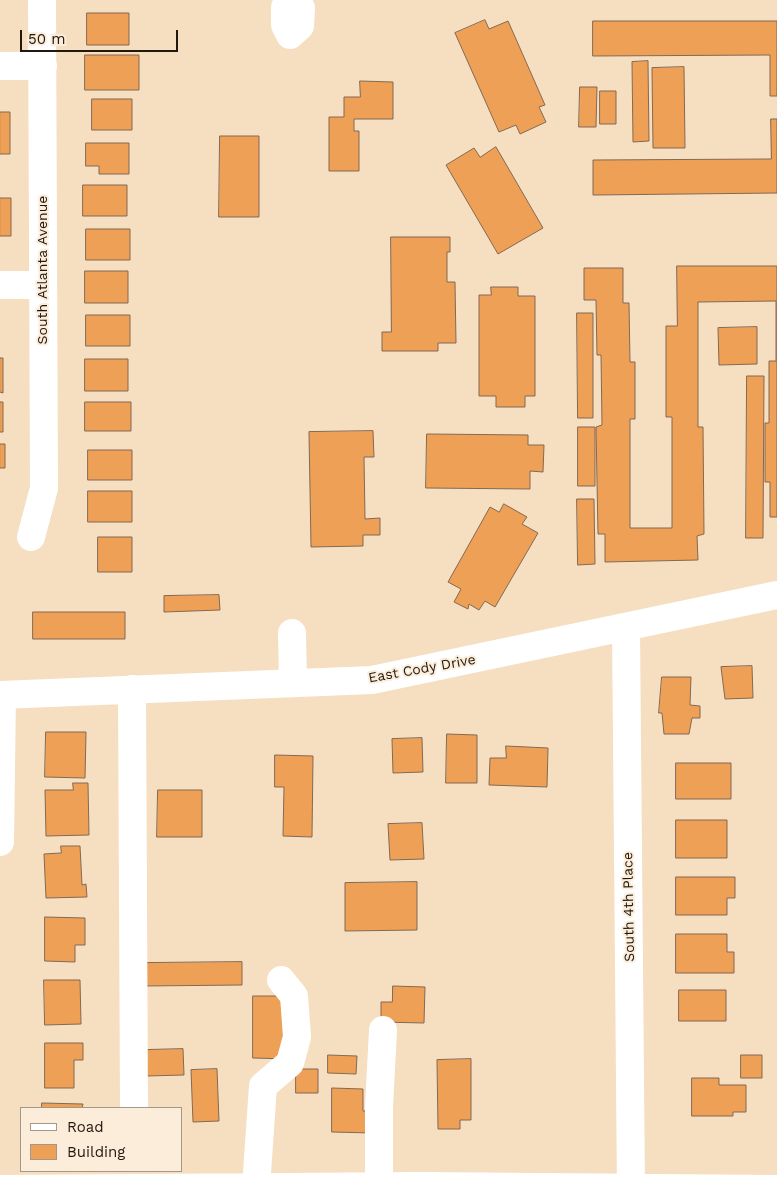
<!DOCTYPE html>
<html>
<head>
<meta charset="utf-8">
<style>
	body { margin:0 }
	#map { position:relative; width:777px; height:1192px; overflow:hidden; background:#f6dec0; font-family:"Work Sans",sans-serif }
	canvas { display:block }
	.legend { position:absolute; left:20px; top:1107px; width:162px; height:65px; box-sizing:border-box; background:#fceddb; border:1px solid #a49889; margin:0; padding:6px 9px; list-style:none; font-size:15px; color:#21180e }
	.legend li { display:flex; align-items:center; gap:10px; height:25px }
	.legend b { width:25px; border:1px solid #a49889 }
	.scale { position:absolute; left:20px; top:30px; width:158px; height:22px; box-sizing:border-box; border:2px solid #21180e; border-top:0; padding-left:6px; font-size:15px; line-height:18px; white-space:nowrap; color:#21180e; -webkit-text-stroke:4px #fceddb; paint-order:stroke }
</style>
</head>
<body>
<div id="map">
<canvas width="777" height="1192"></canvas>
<ul class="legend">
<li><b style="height:6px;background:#fff"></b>Road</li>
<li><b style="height:14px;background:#eea056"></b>Building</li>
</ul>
<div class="scale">50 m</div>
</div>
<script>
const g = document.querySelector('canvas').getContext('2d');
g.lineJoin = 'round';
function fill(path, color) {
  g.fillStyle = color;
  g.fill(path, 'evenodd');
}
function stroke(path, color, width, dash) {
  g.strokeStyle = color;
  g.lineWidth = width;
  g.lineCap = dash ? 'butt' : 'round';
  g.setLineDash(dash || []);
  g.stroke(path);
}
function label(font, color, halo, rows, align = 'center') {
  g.font = font + ' "Work Sans",sans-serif';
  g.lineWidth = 4;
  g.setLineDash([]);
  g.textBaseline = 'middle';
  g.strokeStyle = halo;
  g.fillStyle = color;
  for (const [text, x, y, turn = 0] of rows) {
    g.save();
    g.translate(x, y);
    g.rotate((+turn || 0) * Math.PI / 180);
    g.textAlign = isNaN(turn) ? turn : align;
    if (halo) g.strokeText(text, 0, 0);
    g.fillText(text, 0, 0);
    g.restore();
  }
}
const building = new Path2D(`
	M87,13H129V45H87Z
	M485,20L489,29L508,21L545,105L539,107L546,122L520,134L516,125L499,132L455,33Z
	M593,21H777V96H770V55L593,56Z
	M85,55H139V90H85Z
	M648,61L649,141L633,142L632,62Z
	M684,67L685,148H653L652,68Z
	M360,81L393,82V119H354V131H359V171H329V117H344V97H360Z
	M580,87H597L596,127H579Z
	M600,91H616V124H600Z
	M92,99H132V130H92Z
	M0,112H10V154H0Z
	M771,119H777V193L593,195V160L771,159Z
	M220,136H259V217H219Z
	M86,143H129V174H99V166H86Z
	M496,147L543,228L498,254L446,165L474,148L480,157Z
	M83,185H127V216H83Z
	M0,198H11V236H0Z
	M86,229H130V260H86Z
	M391,237H450V252H447V282H455L456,343H438V351H382V332H391Z
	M677,266H777V517H770V482H765V423H769V361H776V301L698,302V427H703L704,534L697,536L698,560L605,562V534H598L596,427L602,425L601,355H597L596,300H584V268H623V303H629L630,362H635V419H630V528H672V417H666V326H677Z
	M85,271H128V303H85Z
	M491,287H518V296H535V396H525V407H496V396H479V295H491Z
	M577,313H593V418H578Z
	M86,315H130V346H86Z
	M757,327V364L719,365L718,328Z
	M0,358H3V393L0,392Z
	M85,359H128V391H85Z
	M747,376H764L763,538H746Z
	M0,402H3V432H0Z
	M85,402H131V431H85Z
	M578,427H595V486H578Z
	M373,431L374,457H364L365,519L380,518V535H363V546L311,547L309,432Z
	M427,434L528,435V445H544L543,472L530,471V489L426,488Z
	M0,444H5V468H0Z
	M88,450H132V480H88Z
	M88,491H132V522H88Z
	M577,499H594L595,564L578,565Z
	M504,504L527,517L522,524L538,533L495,607L485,601L479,610L469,604L468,609L454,602L461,589L448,582L490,507L499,512Z
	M98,537H132V572H98Z
	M219,595L220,610L164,612V596Z
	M33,612H125V639H33Z
	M752,666L753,698L725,699L721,667Z
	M662,677H691L690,705L700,706V718H692L689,734H664L662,713H659Z
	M46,732H86L85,778L45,777Z
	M447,734L477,735V783H446Z
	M422,738L423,772L393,773L392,739Z
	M506,746L548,748L547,787L489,785L490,758H506Z
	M275,755L313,756L312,837L283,836L284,787H275Z
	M676,763H731V799H676Z
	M73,783H88L89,835L46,836L45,790H73Z
	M158,790H202V837H157Z
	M676,820H727V858H676Z
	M422,823L424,859L390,860L388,824Z
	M61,846H80L82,885L86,884L87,897L46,898L44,854L61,853Z
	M676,877H735V898H727V915H676Z
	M417,882V930L345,931V883Z
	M45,917L85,918V945H75V962L45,961Z
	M676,934H727V952H734V973H676Z
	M242,962V985L144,986V963Z
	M44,980H80L81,1024L45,1025Z
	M393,986L425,987L424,1023L381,1022V1002H392Z
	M679,990H726V1021H679Z
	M253,996H291L290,1059L253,1058Z
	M45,1043H83V1060H74V1088H45Z
	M183,1049L184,1075L147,1076L146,1050Z
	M328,1055L357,1056L356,1074L328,1073Z
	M741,1055H762V1078H741Z
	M471,1059V1120H460V1129H438L437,1060Z
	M217,1069L219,1121L193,1122L191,1070Z
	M296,1069H318V1093H296Z
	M692,1078H719V1085H746V1112H733V1116H692Z
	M332,1088L363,1089V1111H372V1133L332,1132Z
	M42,1103L83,1104L82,1108H42Z`);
fill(building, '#eea056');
stroke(building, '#836952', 1);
stroke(new Path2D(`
	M292,0L285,7V25L290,35L300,26L301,8L292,1
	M0,66H43
	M0,285H43
	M31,537L44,488L42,0
	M626,627L631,1192
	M292,633L293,682
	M132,689L134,1108
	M0,695L372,680L777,595
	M0,842L2,695
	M256,1187L263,1086L290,1063L297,1037L294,996L281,980
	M379,1187V1107L383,1030
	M0,1189L421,1186L777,1189`), '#fff', 28);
label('14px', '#21180e', '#fceddb', [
	["South Atlanta Avenue",43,270,-90],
	["East Cody Drive",422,669,-10],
	["South 4th Place",629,907,-91]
]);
</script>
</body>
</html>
